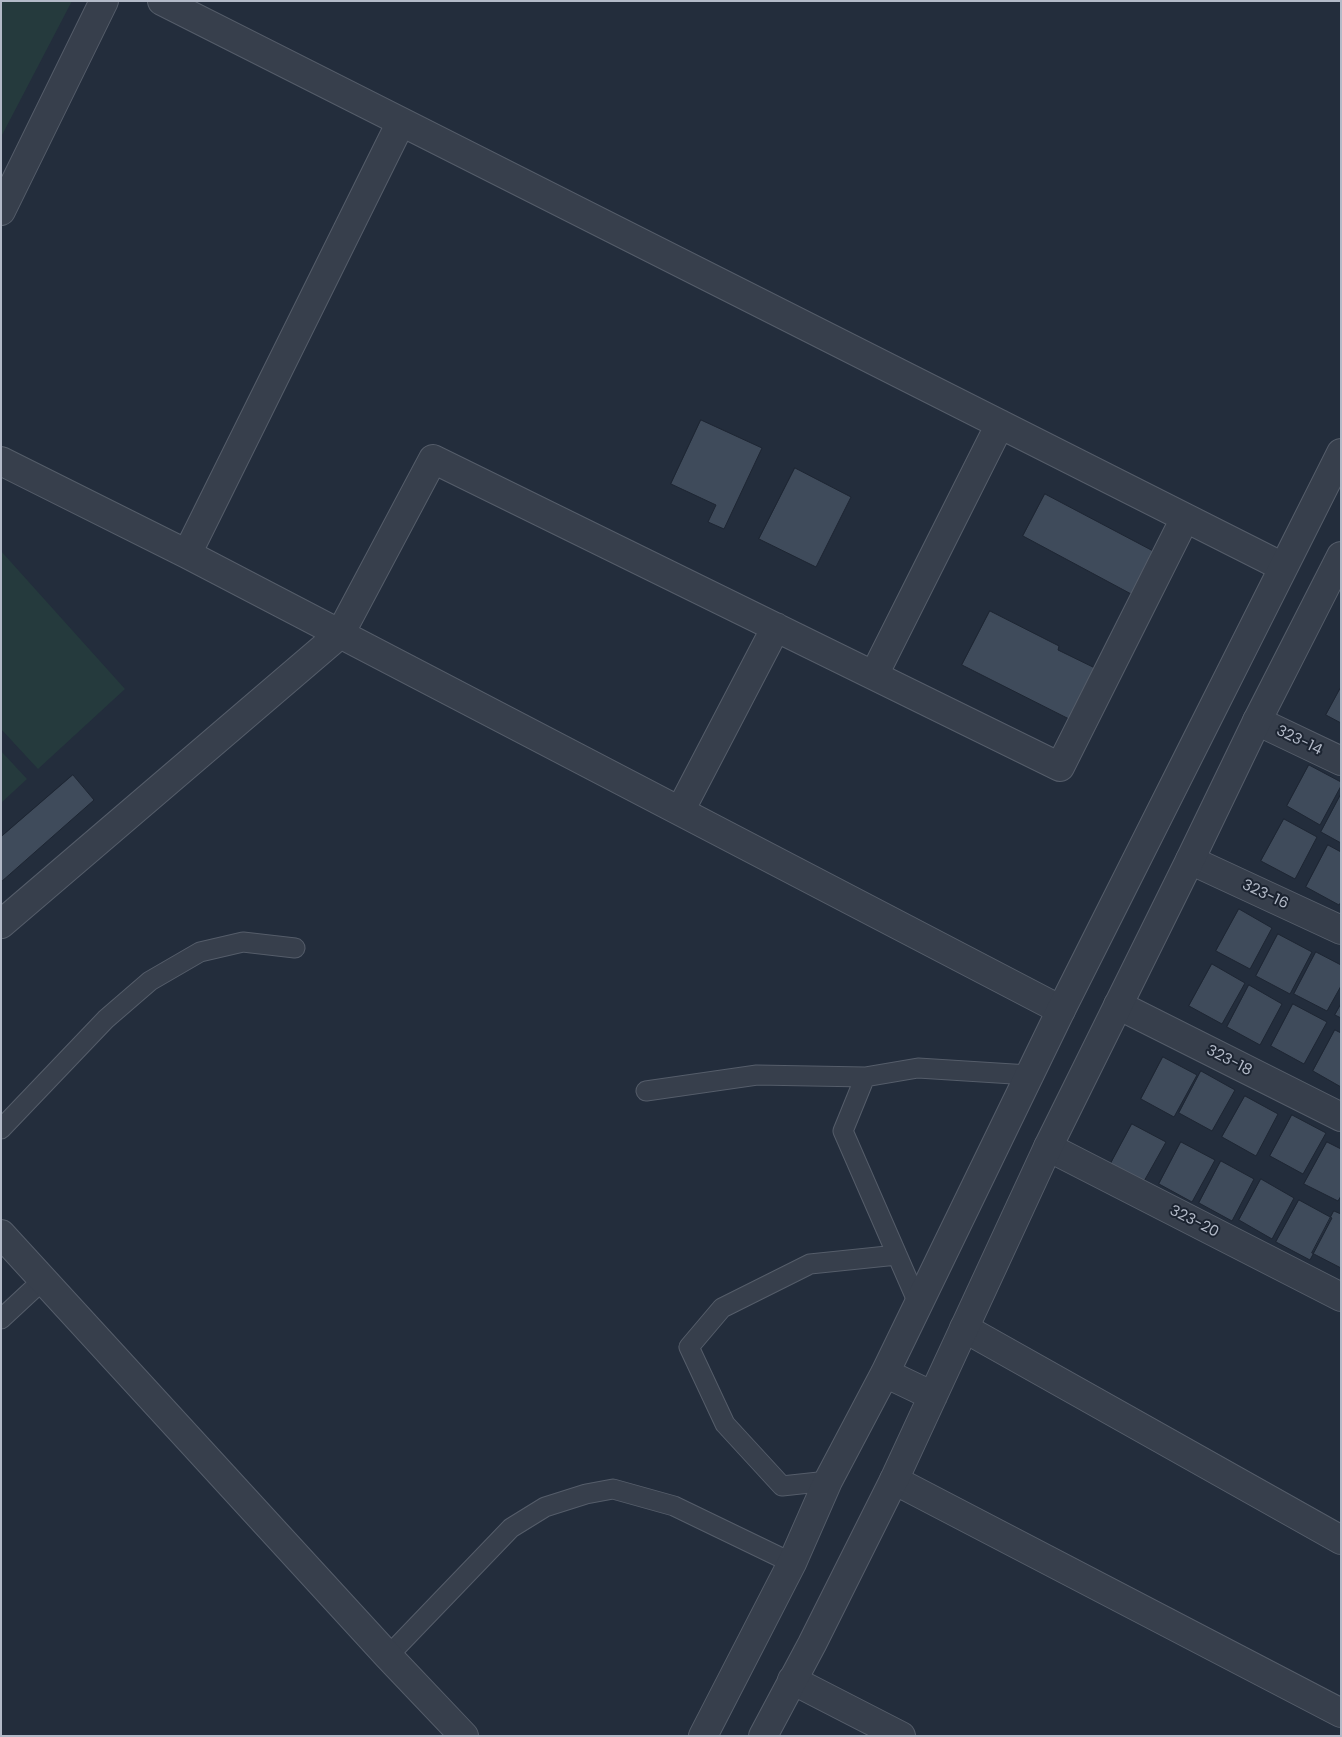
<!DOCTYPE html>
<html>
<head>
<meta charset="utf-8">
<style>
	body { margin:0 }
	#map { position:relative; width:1342px; height:1737px; overflow:hidden; background:#232d3c; font-family:Poppins,sans-serif }
	canvas { display:block }
	.frame { position:absolute; inset:0; border:2px solid #b3bac8; pointer-events:none }
</style>
</head>
<body>
<div id="map">
<canvas width="1342" height="1737"></canvas>
<div class="frame"></div>
</div>
<script>
const g = document.querySelector('canvas').getContext('2d');
g.lineJoin = 'round';
function fill(path, color) {
  g.fillStyle = color;
  g.fill(path, 'evenodd');
}
function stroke(path, color, width, dash) {
  g.strokeStyle = color;
  g.lineWidth = width;
  g.lineCap = dash ? 'butt' : 'round';
  g.setLineDash(dash || []);
  g.stroke(path);
}
function label(font, color, halo, rows, align = 'center') {
  g.font = font + ' Poppins,sans-serif';
  g.lineWidth = 4;
  g.setLineDash([]);
  g.textBaseline = 'middle';
  g.strokeStyle = halo;
  g.fillStyle = color;
  for (const [text, x, y, turn = 0] of rows) {
    g.save();
    g.translate(x, y);
    g.rotate((+turn || 0) * Math.PI / 180);
    g.textAlign = isNaN(turn) ? turn : align;
    if (halo) g.strokeText(text, 0, 0);
    g.fillText(text, 0, 0);
    g.restore();
  }
}
fill(new Path2D(`
	M1,1H72L1,137Z
	M1,551L125,689L38,769L1,729Z
	M1,751L27,779L1,803Z`), '#253a3d');
const building = new Path2D(`
	M701,420L762,448L724,529L708,522L716,505L671,484Z
	M795,468L851,497L816,567L759,539Z
	M1045,494L1155,552L1133,595L1023,536Z
	M990,611L1059,646L1058,650L1099,670L1073,721L962,665Z
	M1341,687V723L1326,715Z
	M1309,765L1341,782V786L1320,825L1287,806Z
	M73,775L94,800L1,882V837Z
	M1341,794V843L1321,832Z
	M1284,819L1317,837L1295,879L1261,861Z
	M1328,845L1341,852V902L1339,905L1306,887Z
	M1239,909L1272,928L1250,969L1216,951Z
	M1278,934L1312,952L1290,994L1256,976Z
	M1316,952L1341,965V986L1327,1011L1294,994Z
	M1212,964L1245,983L1222,1024L1189,1006Z
	M1249,985L1282,1004L1260,1045L1227,1027Z
	M1293,1004L1327,1022L1304,1064L1271,1046Z
	M1341,1004V1018L1335,1015Z
	M1335,1030L1341,1033V1087L1313,1071Z
	M1163,1057L1197,1075L1174,1117L1141,1099Z
	M1201,1071L1235,1090L1212,1131L1179,1113Z
	M1245,1096L1278,1114L1256,1156L1222,1137Z
	M1292,1115L1326,1133L1303,1174L1270,1156Z
	M1132,1124L1166,1142L1143,1183L1110,1165Z
	M1181,1142L1215,1160L1192,1202L1159,1184Z
	M1327,1142L1341,1149V1196L1338,1201L1304,1184Z
	M1221,1161L1254,1179L1232,1221L1199,1203Z
	M1261,1179L1294,1198L1272,1239L1239,1220Z
	M1299,1200L1332,1218L1310,1260L1276,1242Z
	M1334,1211L1341,1214V1268L1312,1253Z`);
fill(building, '#3f4b5b');
stroke(building, '#1e2633', 1);
const service = new Path2D(`
	M646,1091L757,1075L865,1077
	M1,1129L106,1019L150,981L200,952L243,942L295,948
	M918,1303L843,1131L865,1077L918,1068L1029,1075
	M1,1319L43,1280
	M828,1481L782,1486L725,1424L689,1347L722,1308L810,1264L897,1255
	M388,1656L511,1528L545,1507L586,1494L613,1489L674,1506L792,1563`);
const minor = new Path2D(`
	M162,1L1283,567
	M1,211L104,1
	M1,461L187,554L1061,1010
	M187,554L401,122
	M874,675L1000,424
	M1257,721L1341,761
	M680,811L776,627
	M1190,860L1341,930
	M1,924L340,634L433,459L1060,767L1185,518
	M1118,1005L1341,1117
	M1048,1147L1341,1297
	M1,1234L388,1656L464,1736
	M964,1328L1341,1540
	M894,1480L1341,1713
	M792,1680L901,1736`);
const tertiary = new Path2D(`
	M885,1373L933,1396
	M703,1736L792,1563L828,1481L885,1373L1061,1010L1341,453
	M763,1736L812,1644L894,1480L1048,1147L1190,860L1257,721L1341,556`);
stroke(service, '#555d6a', 21);
stroke(minor, '#555d6a', 30);
stroke(tertiary, '#555d6a', 30);
stroke(service, '#373f4c', 19);
stroke(minor, '#373f4c', 28);
stroke(tertiary, '#373f4c', 28);
label('15px', '#b3bac8', '#1c2431', [
	["323-14",1299,741,26],
	["323-16",1265,895,25],
	["323-18",1229,1061,27],
	["323-20",1194,1222,27]
]);
</script>
</body>
</html>
